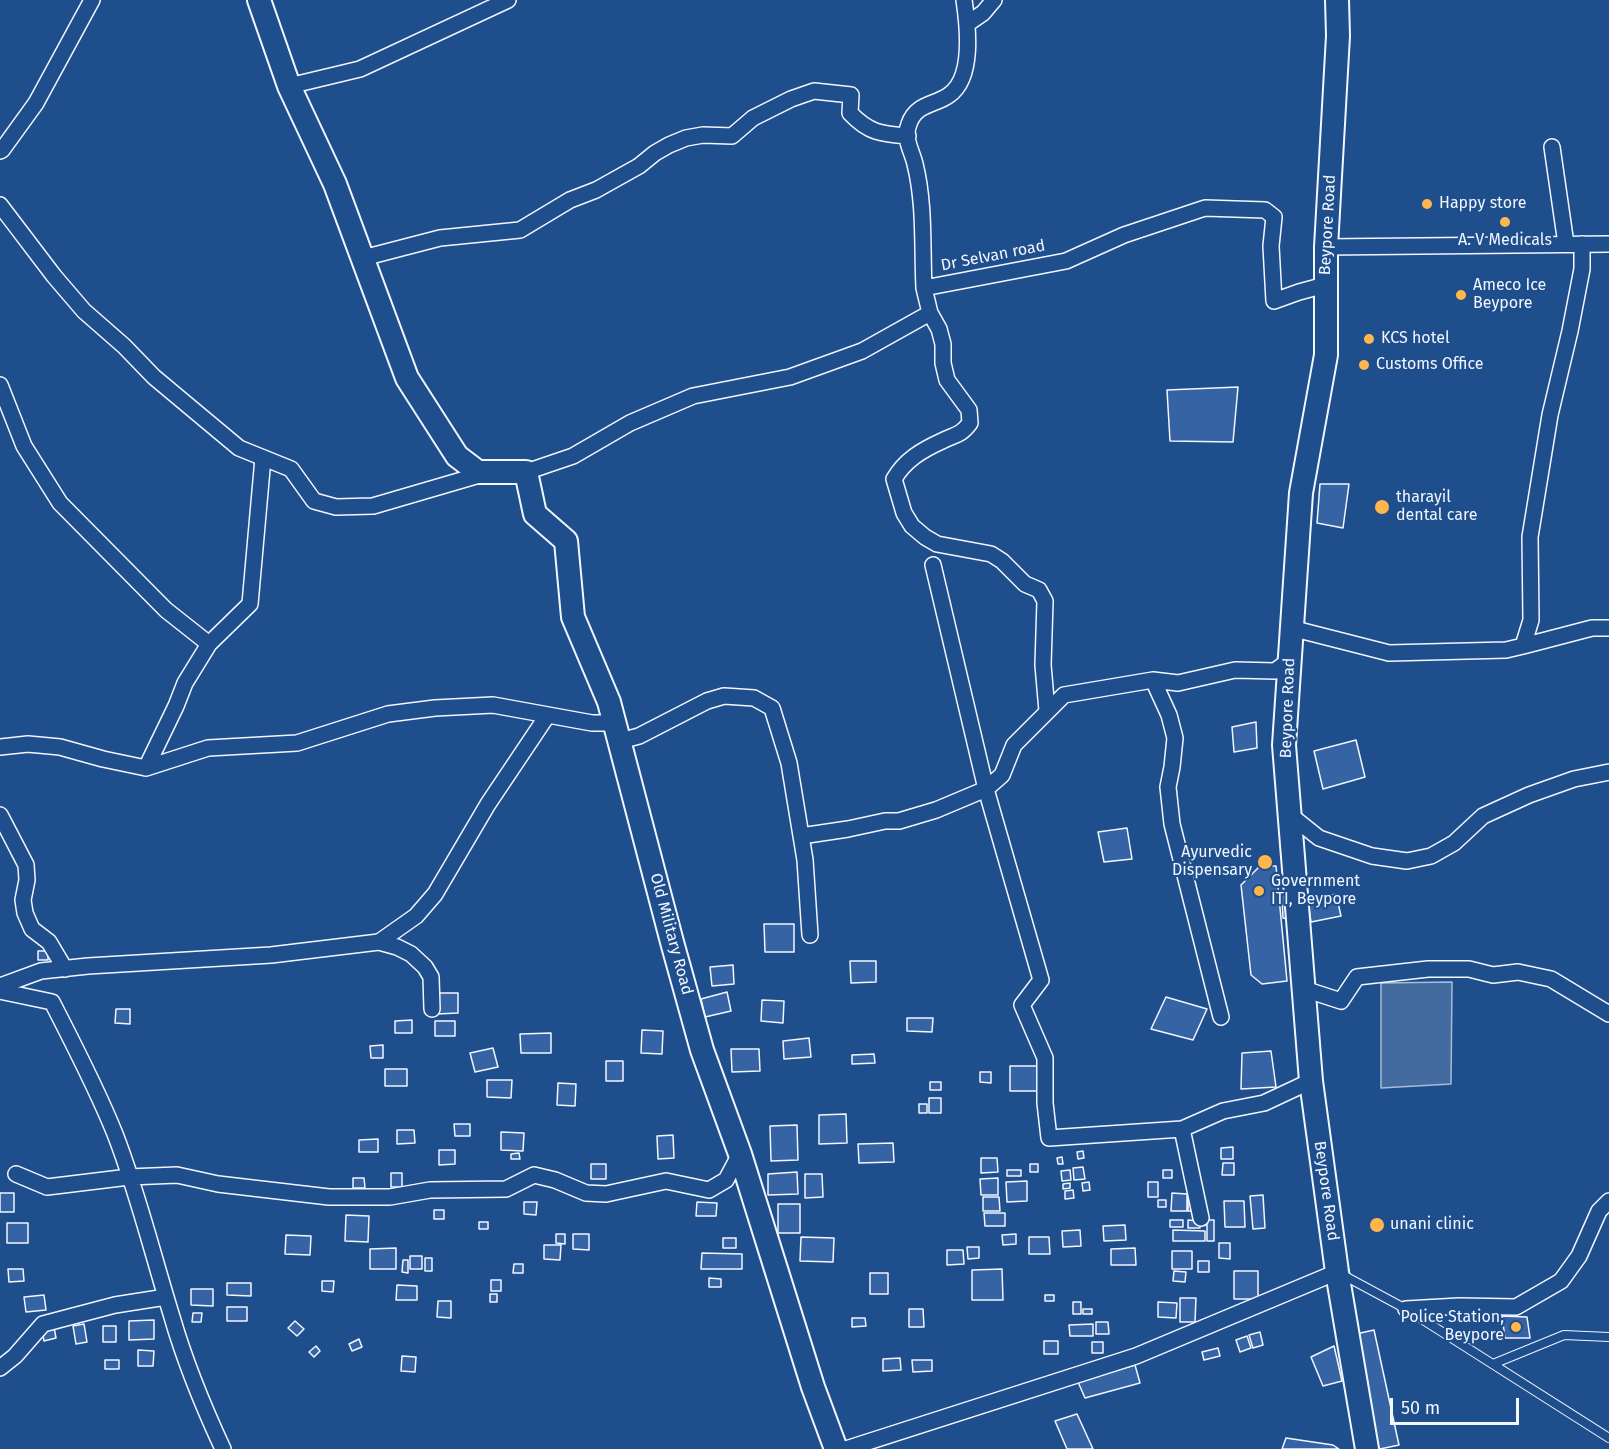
<!DOCTYPE html>
<html>
<head>
<meta charset="utf-8">
<style>
	body { margin:0 }
	#map { position:relative; width:1609px; height:1449px; overflow:hidden; background:#1f4e8c; font-family:"Fira Sans",sans-serif }
	canvas { display:block }
	.scale { position:absolute; left:1390px; top:1398px; width:129px; height:27px; box-sizing:border-box; border:3px solid #f2f6ff; border-top:0; padding-left:8px; font-size:18px; line-height:21px; white-space:nowrap; color:#f2f6ff; -webkit-text-stroke:4px #1f4e8c; paint-order:stroke }
</style>
</head>
<body>
<div id="map">
<canvas width="1609" height="1449"></canvas>
<div class="scale">50 m</div>
</div>
<script>
const g = document.querySelector('canvas').getContext('2d');
g.lineJoin = 'round';
function fill(path, color) {
  g.fillStyle = color;
  g.fill(path, 'evenodd');
}
function stroke(path, color, width, dash) {
  g.strokeStyle = color;
  g.lineWidth = width;
  g.lineCap = dash ? 'butt' : 'round';
  g.setLineDash(dash || []);
  g.stroke(path);
}
function label(font, color, halo, rows, align = 'center') {
  g.font = font + ' "Fira Sans",sans-serif';
  g.lineWidth = 4.5;
  g.setLineDash([]);
  g.textBaseline = 'middle';
  g.strokeStyle = halo;
  g.fillStyle = color;
  for (const [text, x, y, turn = 0] of rows) {
    g.save();
    g.translate(x, y);
    g.rotate((+turn || 0) * Math.PI / 180);
    g.textAlign = isNaN(turn) ? turn : align;
    if (halo) g.strokeText(text, 0, 0);
    g.fillText(text, 0, 0);
    g.restore();
  }
}
const water = new Path2D(`
	M1452,982L1451,1084L1381,1088V983Z`);
fill(water, '#446ba0');
stroke(water, '#a8bbd7', 1.5);
const building = new Path2D(`
	M1238,387L1233,442L1170,441L1167,390Z
	M1320,484H1349L1343,528L1317,523Z
	M1256,722L1257,748L1234,752L1232,727Z
	M1356,740L1365,777L1323,789L1314,751Z
	M1127,828L1132,859L1104,862L1098,832Z
	M1260,866H1276L1287,981L1262,984L1251,975L1241,885Z
	M1336,894L1341,916L1311,922L1308,901Z
	M1282,898L1291,899V920L1283,918Z
	M764,924H794V952H765Z
	M38,951H48V960H38Z
	M850,961H876V982L851,983Z
	M733,965L734,984L712,986L710,967Z
	M727,992L731,1011L705,1017L701,999Z
	M436,993H458V1013L437,1014Z
	M1166,997L1207,1009L1193,1040L1151,1029Z
	M762,1000L784,1001L783,1023L761,1021Z
	M116,1009H130V1024L115,1023Z
	M907,1018H933L932,1032L907,1031Z
	M412,1020V1033H395V1021Z
	M435,1021H455V1036H435Z
	M642,1030L663,1031L662,1054L641,1053Z
	M551,1033V1053H521L520,1034Z
	M809,1038L811,1057L784,1059L783,1041Z
	M383,1045V1058H371L370,1046Z
	M493,1048L498,1067L475,1072L470,1053Z
	M731,1049H759L760,1071L732,1072Z
	M1271,1051L1276,1087L1241,1089L1242,1053Z
	M874,1054L875,1063L852,1064V1055Z
	M606,1061H623V1081H606Z
	M1010,1066H1041V1091H1010Z
	M385,1069H407V1086H385Z
	M980,1072H991V1083L980,1082Z
	M487,1080H512L511,1098L487,1097Z
	M930,1082H941V1090H930Z
	M558,1083L576,1084L575,1106L557,1105Z
	M929,1098H941V1113H929Z
	M919,1104H927V1113H919Z
	M846,1114L847,1143L819,1144V1115Z
	M454,1124H470V1136H455Z
	M797,1125L798,1160L771,1161L770,1126Z
	M397,1130H414L415,1143L397,1144Z
	M501,1132L524,1133L523,1151L501,1150Z
	M673,1135L674,1158L658,1159L657,1136Z
	M378,1139V1152H359V1140Z
	M893,1143L894,1162L859,1163L858,1144Z
	M1233,1147V1159H1221V1148Z
	M439,1150H455V1164L439,1165Z
	M1083,1151L1084,1158L1078,1159L1077,1152Z
	M519,1153L520,1159H511V1154Z
	M1062,1157L1063,1164H1058L1057,1158Z
	M981,1158H997L998,1172L981,1173Z
	M1223,1163H1234V1175H1222Z
	M591,1164H606V1179H591Z
	M1030,1164H1038V1172H1030Z
	M1083,1167L1085,1179L1074,1180L1073,1168Z
	M1007,1170H1021V1176H1007Z
	M1070,1170L1071,1180L1062,1181L1061,1171Z
	M1163,1170H1172V1178H1163Z
	M797,1172L798,1194L768,1195V1174Z
	M391,1173H402V1187H391Z
	M805,1174H822L823,1197L805,1198Z
	M353,1178H364L365,1188H353Z
	M998,1178V1195H981L980,1179Z
	M1027,1181V1201L1007,1202L1006,1182Z
	M1089,1182L1090,1190L1083,1191L1082,1183Z
	M1148,1182H1158V1197H1148Z
	M1070,1183V1188L1063,1189V1184Z
	M1073,1190L1074,1198L1065,1199V1191Z
	M0,1193H14V1212H0Z
	M1172,1193L1187,1194V1211H1171Z
	M1263,1195L1265,1228L1253,1229L1250,1196Z
	M983,1197H999L1000,1211H983Z
	M1188,1197H1195V1211H1188Z
	M1158,1200H1166V1207H1158Z
	M1224,1201H1244L1245,1227H1225Z
	M524,1202H537L536,1215L524,1214Z
	M697,1202L717,1203L716,1216H696Z
	M778,1204H800V1233H778Z
	M434,1210H444V1219H434Z
	M984,1213H1005V1226H985Z
	M346,1215L369,1216L368,1242L345,1241Z
	M1170,1220H1183V1227H1170Z
	M1188,1220L1200,1221V1228H1188Z
	M1207,1220H1214V1241H1207Z
	M479,1222H488V1229H479Z
	M7,1223H28V1243H7Z
	M1125,1225L1126,1240L1104,1241L1103,1226Z
	M1080,1230L1081,1246L1063,1247L1062,1231Z
	M1173,1230L1205,1231V1241H1173Z
	M556,1234H565V1244L556,1243Z
	M573,1234H589V1250L573,1249Z
	M1016,1234V1244L1003,1245L1002,1235Z
	M286,1235L311,1236L310,1255L285,1254Z
	M801,1237L834,1238L833,1262L800,1261Z
	M1029,1237H1049L1050,1254H1029Z
	M723,1238H736V1248H723Z
	M1219,1243H1230V1259L1219,1258Z
	M544,1245H561L560,1260L544,1259Z
	M967,1247H979V1258L968,1259Z
	M396,1248V1269H370V1249Z
	M1135,1248L1136,1265H1111V1249Z
	M947,1250H963L964,1264L947,1265Z
	M1172,1251H1192V1269H1172Z
	M702,1253L742,1254V1269H701Z
	M410,1256H422V1269H410Z
	M425,1258H432V1271H425Z
	M403,1260H408V1273L402,1272Z
	M1198,1261H1209V1272H1198Z
	M514,1264H523V1273H513Z
	M8,1269H23L24,1281L9,1282Z
	M1002,1269L1003,1300H972V1270Z
	M1174,1271L1186,1272L1185,1282L1173,1281Z
	M1234,1271H1258V1299H1234Z
	M870,1273H888V1294H870Z
	M709,1278L721,1279V1287H709Z
	M491,1280H501V1291H491Z
	M322,1281H334L333,1292L322,1291Z
	M227,1283H251V1296L227,1295Z
	M397,1285L417,1286V1300H396Z
	M191,1289H213V1306L191,1305Z
	M490,1294H497V1302H490Z
	M44,1295L46,1310L26,1312L24,1297Z
	M1045,1295H1054V1301H1045Z
	M1180,1298H1196L1195,1322H1180Z
	M438,1301H451V1318L437,1317Z
	M1073,1302H1081V1314H1073Z
	M1158,1302L1177,1303L1176,1318L1158,1317Z
	M227,1307H247V1321H227Z
	M909,1309H923L924,1327H909Z
	M1083,1309H1092V1314H1083Z
	M193,1313H202L201,1322H192Z
	M1502,1316L1527,1317L1530,1338H1505Z
	M852,1318H865L866,1326L852,1327Z
	M154,1320V1339L129,1340V1321Z
	M295,1321L304,1329L297,1336L288,1328Z
	M1096,1322H1108L1109,1334H1096Z
	M84,1324L87,1342L76,1344L73,1326Z
	M1093,1324V1336H1070L1069,1325Z
	M103,1326H116V1342H103Z
	M54,1327L56,1338L44,1341L42,1330Z
	M1374,1330L1399,1445L1380,1449H1375L1356,1334Z
	M1260,1332L1263,1345L1253,1348L1249,1335Z
	M1247,1336L1251,1348L1240,1352L1236,1340Z
	M359,1339L362,1347L352,1351L349,1344Z
	M1044,1341H1058V1354H1044Z
	M1092,1342H1103V1353H1092Z
	M316,1346L320,1351L314,1357L309,1352Z
	M1334,1346L1342,1381L1323,1386L1311,1357Z
	M1218,1348L1220,1356L1204,1360L1202,1352Z
	M138,1350L154,1351L153,1366H138Z
	M402,1356L416,1357L415,1372L401,1371Z
	M900,1358L901,1370L883,1371V1359Z
	M105,1360H119V1369H105Z
	M912,1360H932V1371L913,1372Z
	M1135,1365L1140,1383L1085,1398L1078,1382Z
	M1077,1414L1093,1449H1067L1055,1421Z
	M1286,1438L1333,1445L1339,1449H1282Z`);
fill(building, '#3563a3');
stroke(building, '#f2f6ff', 1.5);
const service = new Path2D(`
	M1341,1274L1406,1309L1609,1438
	M1493,1364L1564,1335L1609,1337`);
const minor = new Path2D(`
	M967,24L983,13L994,0
	M289,86L360,69L508,0
	M1552,147L1566,244
	M0,151L2,150L36,103L92,0
	M0,205L54,276L84,311L124,346L154,377L239,448L291,469L314,501L336,507L373,506L486,473
	M1326,247L1609,244
	M363,258L440,238L520,230L570,200L596,190L639,166L655,153L669,145L686,138L703,135L732,136L753,118L791,99L814,91L851,95L850,113C869,133 881,134 908,136
	M924,288C922,247 925,204 915,164C912,151 903,138 909,124C916,103 936,105 949,95C974,78 968,27 964,0
	M930,313L939,329L943,344V363L947,380L969,410L970,423C960,436 956,434 942,441C922,450 905,460 894,479L904,513L912,526L925,537L937,544L991,554L1002,561L1025,584L1039,590L1045,601L1043,665L1047,711
	M0,385L24,446L60,503L166,610L209,644
	M526,472L573,456L630,423L693,396L790,377L862,351L930,313L924,288L1066,261L1124,235L1205,208L1265,210L1274,217L1271,246L1274,301L1299,292L1325,285
	M933,565L986,789L1041,980L1022,1005L1045,1058V1103L1049,1138L1182,1129
	M1291,628L1389,653L1506,650L1523,646L1531,620L1530,537L1550,415L1570,331L1582,269V244
	M1523,646L1592,628H1609
	M1153,680L1169,715L1175,738L1172,767L1168,787L1172,824L1221,1017
	M620,741L639,736L707,701L724,696L754,698L772,708L789,763L805,860L810,935
	M0,747L28,744L60,747L103,759L146,768L176,706L185,683L209,644L250,604L263,458
	M146,768L208,748L297,743L388,714L435,708L493,705L592,723H615
	M1289,814L1319,838L1372,856L1407,861L1431,856L1454,843L1483,816L1529,795L1574,779L1609,772
	M0,815L26,865L27,880L23,900L25,913L32,929L49,942L65,969
	M801,836L848,829L885,821H899L936,810L986,789L1002,775L1014,745L1064,695L1153,680L1178,683L1235,670L1275,671L1287,662L1288,655
	M379,942L416,916L435,894L488,804L547,716
	M0,986L41,971L88,966L271,955L379,942L397,947L411,954L425,967L431,977L432,1009
	M1304,989L1341,1001L1357,977L1428,969H1469L1493,975L1518,972L1551,979L1609,1014
	M0,991L52,1002C74,1045 97,1089 115,1134C138,1193 153,1256 172,1317C185,1362 203,1406 223,1449
	M16,1174L47,1187L129,1177L177,1175L218,1184L329,1197H390L430,1190L506,1189L534,1175L555,1180L586,1193L606,1194L666,1181L709,1190L726,1180L740,1154
	M1201,1218L1182,1129L1223,1111L1264,1103L1311,1081
	M1406,1309L1459,1306L1516,1307L1561,1281L1579,1256L1599,1211L1609,1201
	M0,1368L15,1356L43,1324L115,1305L166,1297
	M846,1449L1136,1356L1337,1272`);
const secondary = new Path2D(`
	M259,0L289,86L335,184L407,378L457,456L478,472H526L535,514L566,541L573,617L609,702L672,942L702,1050L740,1154L813,1387L836,1449
	M1337,0L1338,36L1326,247V355L1301,493L1284,745L1311,1081L1337,1272L1367,1449`);
stroke(service, '#f2f6ff', 10);
stroke(minor, '#f2f6ff', 18);
stroke(secondary, '#f2f6ff', 26);
stroke(service, '#1f4e8c', 8);
stroke(minor, '#1f4e8c', 15);
stroke(secondary, '#1f4e8c', 22);
for (const [x, y, r, color] of [
	[1427,204,6,"#ffb74d"],
	[1505,222,6,"#ffb74d"],
	[1461,295,6,"#ffb74d"],
	[1369,339,6,"#ffb74d"],
	[1364,365,6,"#ffb74d"],
	[1382,507,8,"#ffb74d"],
	[1265,862,8,"#ffb74d"],
	[1259,891,6,"#ffb74d"],
	[1377,1225,8,"#ffb74d"],
	[1516,1327,6,"#ffb74d"]
]) {
  const dot = new Path2D();
  dot.arc(x, y, r, 0, 2 * Math.PI);
  g.fillStyle = color;
  g.fill(dot);
  stroke(dot, '#1f4e8c', 2);
}
label('16px', '#f2f6ff', '#1f4e8c', [
	["Happy store",1439,204],
	["A. V Medicals",1505,241,"center"],
	["Ameco Ice",1473,286],
	["Beypore",1473,304],
	["KCS hotel",1381,339],
	["Customs Office",1376,365],
	["tharayil",1396,498],
	["dental care",1396,516],
	["Ayurvedic",1252,853,"right"],
	["Dispensary",1252,871,"right"],
	["Government",1271,882],
	["ITI, Beypore",1271,900],
	["unani clinic",1390,1225],
	["Police Station,",1504,1318,"right"],
	["Beypore",1504,1336,"right"]
], 'left');
label('16px', '#f2f6ff', '#1f4e8c', [
	["Beypore Road",1328,225,-87],
	["Dr Selvan road",993,256,-11],
	["Beypore Road",1288,708,-88],
	["Old Military Road",671,934,75],
	["Beypore Road",1326,1191,82]
]);
</script>
</body>
</html>
